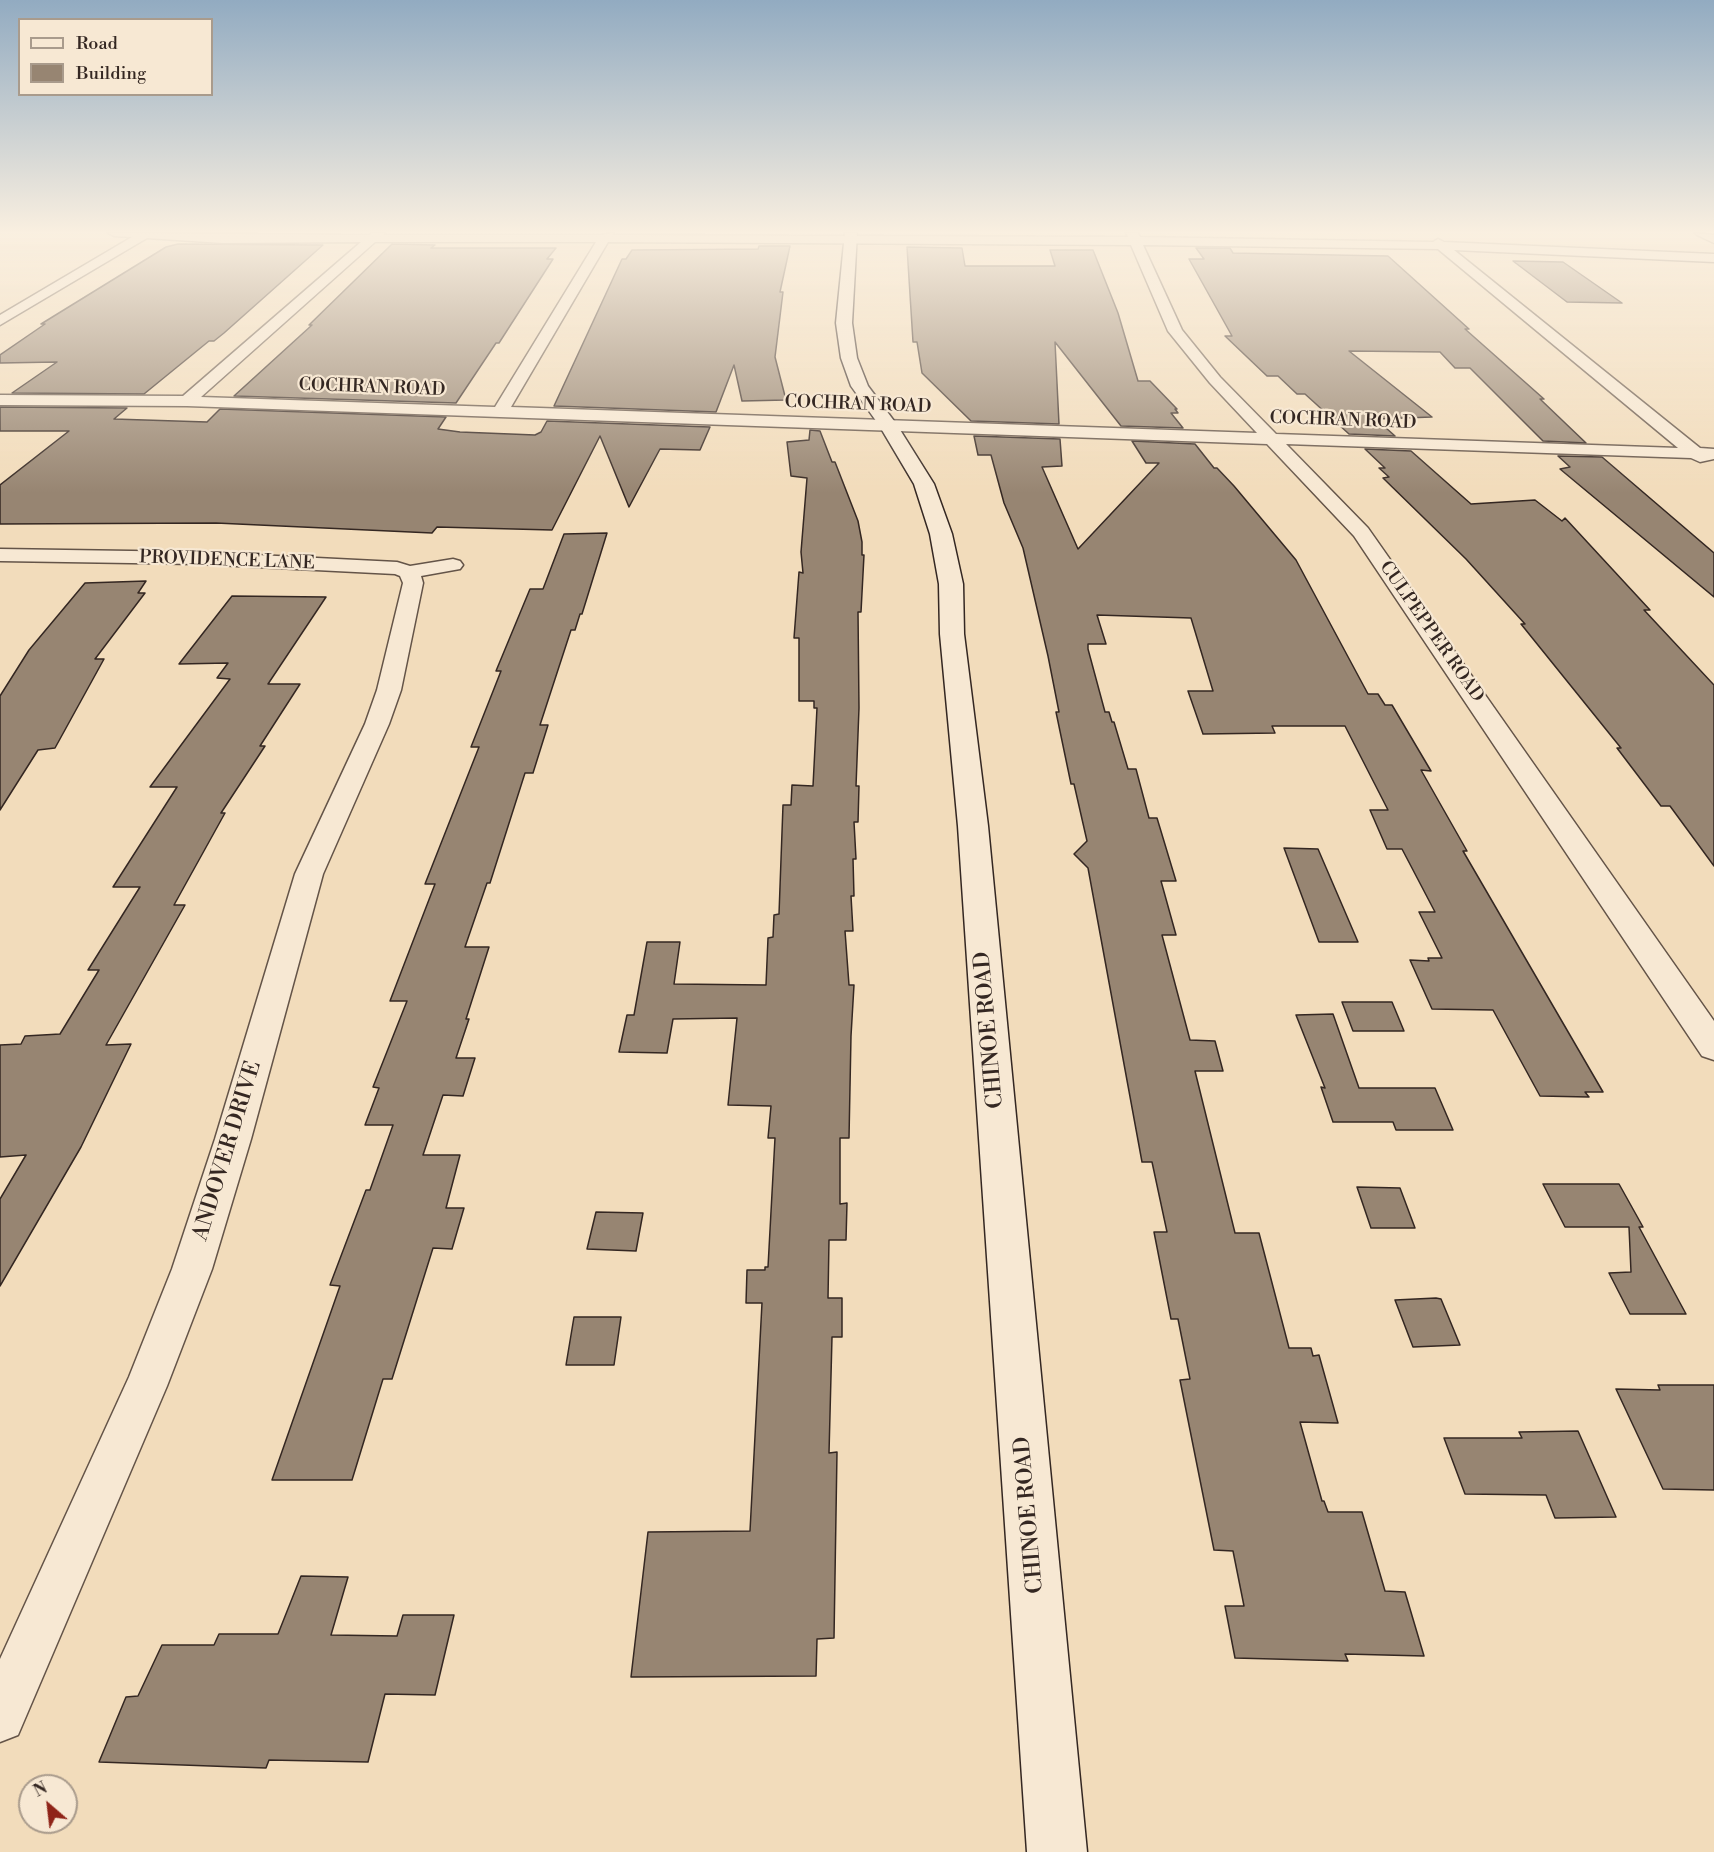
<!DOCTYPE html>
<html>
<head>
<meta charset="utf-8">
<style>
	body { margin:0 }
	#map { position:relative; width:1714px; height:1852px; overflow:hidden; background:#f2dcbb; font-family:"Libre Bodoni",serif }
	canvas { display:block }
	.legend { position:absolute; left:18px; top:18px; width:195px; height:78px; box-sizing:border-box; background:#f7e8d3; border:2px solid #a99b8c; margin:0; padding:8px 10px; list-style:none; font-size:18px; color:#342722 }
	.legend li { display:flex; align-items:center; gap:12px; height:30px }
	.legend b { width:30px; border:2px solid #a99b8c }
	.north { position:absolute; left:18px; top:1774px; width:60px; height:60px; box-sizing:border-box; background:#f7e8d3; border:2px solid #a99b8c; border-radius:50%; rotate:332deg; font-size:16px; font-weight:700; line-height:24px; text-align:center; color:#342722 }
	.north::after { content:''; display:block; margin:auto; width:21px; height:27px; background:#8f2418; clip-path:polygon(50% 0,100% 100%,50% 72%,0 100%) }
</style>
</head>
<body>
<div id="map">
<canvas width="1714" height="1852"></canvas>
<ul class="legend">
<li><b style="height:8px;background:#f7e8d3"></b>Road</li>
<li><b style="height:16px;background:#978572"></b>Building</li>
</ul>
<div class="north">N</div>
</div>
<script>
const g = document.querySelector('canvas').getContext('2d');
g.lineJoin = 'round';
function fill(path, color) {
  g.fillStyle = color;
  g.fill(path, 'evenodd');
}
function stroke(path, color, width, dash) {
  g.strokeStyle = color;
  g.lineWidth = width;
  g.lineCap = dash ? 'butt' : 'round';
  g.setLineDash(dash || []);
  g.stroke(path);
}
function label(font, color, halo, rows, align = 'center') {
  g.font = font + ' "Libre Bodoni",serif';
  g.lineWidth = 4.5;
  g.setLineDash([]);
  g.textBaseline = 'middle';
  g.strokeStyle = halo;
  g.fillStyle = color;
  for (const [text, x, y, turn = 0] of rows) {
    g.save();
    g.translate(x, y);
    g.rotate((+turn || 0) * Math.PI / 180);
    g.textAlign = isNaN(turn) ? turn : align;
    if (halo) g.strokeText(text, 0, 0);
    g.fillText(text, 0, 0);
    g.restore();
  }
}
const building = new Path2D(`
	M178,244L323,245L224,333L214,341H209L144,394L12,393L57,362L0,363V355L45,324H41L166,247Z
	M392,244L435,245L431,248H556L547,259H553L499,343H496L456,403L234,396L312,325H309Z
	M759,246H790L780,292H783L775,357L786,400L742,401L734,365L716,412L554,406L622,259H626L632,250L758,249Z
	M907,247L962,248L965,266H1055L1050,250H1093L1118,313L1138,381H1150L1177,409H1175L1178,413H1171L1183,428L1121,426L1055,342L1059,424L971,421L922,373L917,342H913Z
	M1196,248H1230L1233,253L1388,256L1469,329H1465L1544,399H1540L1586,443L1543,441L1470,368H1455L1440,352L1349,351L1432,417L1376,419L1395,436L1349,434L1305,394H1297L1278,376H1267L1225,336H1232L1189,259H1204Z
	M1513,261L1563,262L1622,303L1567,302Z
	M0,407L127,408L114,419L207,422L220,409L446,417L438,429L460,432L535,435L541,432L547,421L710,427L700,450L660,449L629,507L600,436L552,530L437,527L432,533L216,523L0,524V485L69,431H0Z
	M810,430L820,431L832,462H835L858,521L862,542V555H864L861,612H858L859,708L856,786H859L858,822H854L856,859H853L854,896H851L853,931H845L849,985H854L851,1036L849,1138H840V1204L847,1203L846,1240H829L828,1298H842V1337H832L829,1453L837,1452L834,1638L817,1639L816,1676L631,1677L648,1532L750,1531L762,1303H746L747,1270H765V1267H768L775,1138H768L771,1106L728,1105L737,1018L673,1019L667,1053L619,1052L627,1015H634L647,942H680L674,984L766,985L768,938L773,937L774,915L779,914L783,805H791L792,785L813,786L817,708H814V701H799V638H794L799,572L803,573L801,552L807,478L791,476L787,442L809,440Z
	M974,436L1060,439L1062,466L1042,467L1078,549L1159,463H1146L1132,441L1195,444L1214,468H1217L1234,486L1296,560L1368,694H1378L1385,705H1392L1431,771L1421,770L1467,851H1463L1603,1092H1585L1589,1097L1540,1096L1493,1010L1432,1009L1410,960L1429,961L1428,958H1442L1419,912H1435L1402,849H1387L1370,810H1388L1345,726H1272L1275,733L1203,734L1188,691H1213L1191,618L1097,615L1106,644H1088V649L1105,712H1109L1112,722H1114L1128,769H1136L1149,818H1157L1176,881H1161L1176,935H1162L1190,1040L1215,1041L1223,1071H1195L1235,1233H1259L1289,1348H1311L1313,1356L1319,1355L1338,1423L1300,1422L1322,1501H1324L1328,1512H1362L1385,1591L1405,1592L1424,1656L1345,1654L1348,1661L1235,1658L1225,1606H1244L1233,1551L1214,1550L1180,1380L1190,1379L1178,1319H1171L1154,1232H1167L1152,1162H1142L1088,868L1074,854L1087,841L1074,784H1071L1056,712H1059L1048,656L1023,548L1004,503L991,455H978Z
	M1365,449L1411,451L1471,504L1535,500L1562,521L1565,518L1650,610H1644L1714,685V866L1670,806H1661L1617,748H1621L1521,624H1525L1466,559L1383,478L1389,477L1379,468H1385Z
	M1558,456L1602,457L1714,553V597L1560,469L1570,467Z
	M607,533L582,614H580L575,630H571L540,725H548L533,773H525L490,883H487L465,947H489L466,1019H469L456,1058H475L463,1096L443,1095L423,1155H460L446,1208H464L452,1249L433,1248L392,1379H383L352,1480H272L340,1286L330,1285L366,1190H370L393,1125H365L379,1088L373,1087L407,1001H390L435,884H425L479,747H471L501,671H496L530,589H543L564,534Z
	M146,581L138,593H145L95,659H104L55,748L38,750L0,810V696L29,650L85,583Z
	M232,596L326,597L268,684H300L260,746H265L221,813H225L174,905H185L106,1045L131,1044L81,1147L0,1286V1199L26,1155L0,1157V1045L21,1044L25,1036L60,1034L99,970H88L140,887H113L177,787H150L230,679L217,678L228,663L179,664Z
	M1284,848L1318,849L1358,942H1319Z
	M1342,1002H1392L1404,1031H1353Z
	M1333,1014L1359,1088H1435L1453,1130H1396L1393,1122H1333L1321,1087L1325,1088L1296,1015Z
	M1543,1184H1619L1643,1227H1639L1686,1314H1630L1609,1273L1631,1272L1629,1227H1565Z
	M1357,1187L1400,1188L1415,1228H1371Z
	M596,1212L643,1213L636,1251L587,1249Z
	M1436,1298L1441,1299L1460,1345L1413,1347L1395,1300Z
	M574,1317H621L614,1365H566Z
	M1658,1385H1714V1490L1663,1489L1616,1389L1660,1390Z
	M1578,1431L1616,1517L1555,1518L1546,1495L1465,1494L1444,1438H1522L1519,1432Z
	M301,1576L348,1577L331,1635L397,1636L403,1615H454L435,1695L385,1694L368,1762L269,1760L266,1768L99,1762L126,1697L138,1696L162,1645H214L219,1634H278Z`);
fill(building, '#978572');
stroke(building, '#342722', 1.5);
const street = new Path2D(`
	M108,233L369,235L372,233H385L383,235H601L614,233L612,235L1128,237L1126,233H1138L1140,237L1433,242L1438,239L1444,242L1714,254V262L1454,250L1700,448L1714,449V459L1700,462L1691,458L1286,444L1368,528L1714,1021V1060L1702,1056L1354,536L1267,444L187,406L0,405V395L183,396L361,242L223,243L147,238L0,325V315L132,237L114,236ZM375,242H596L495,407L201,397ZM608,242L1131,245L1168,331L1210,383L1257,433L511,407ZM1143,245L1438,249L1678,448L1276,434L1220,377L1182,330Z
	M1695,233L1714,235V243L1697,235Z
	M0,549L197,552L397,562L410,566L453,559L460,561L463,565L460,569L421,576L423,583L401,690L389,724L323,874L251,1139L212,1269L167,1386L18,1735L0,1742V1659L129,1377L172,1269L215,1139L295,874L365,724L377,690L403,583L400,576L395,574L197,564L0,561Z`);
const secondary = new Path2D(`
	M845,233H857L852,323L857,358L868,386L897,425L934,484L952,534L963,584L964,634L988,826L1087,1852H1027L958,826L940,634L939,584L930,534L914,484L879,425L851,386L841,358L836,323Z`);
stroke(street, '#645448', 3);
stroke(secondary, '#342722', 3);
fill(street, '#f7e8d3');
fill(secondary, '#f7e8d3');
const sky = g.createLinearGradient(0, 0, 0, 493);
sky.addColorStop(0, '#92abc1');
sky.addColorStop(0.47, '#f9efe0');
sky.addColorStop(1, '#f9efe000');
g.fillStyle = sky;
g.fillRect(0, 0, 1714, 493);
label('18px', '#342722', '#f7e8d3', [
	["COCHRAN ROAD",372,388,2],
	["COCHRAN ROAD",858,405,2],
	["COCHRAN ROAD",1343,421,2],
	["PROVIDENCE LANE",227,561,2],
	["CULPEPPER ROAD",1431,632,55]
]);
label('22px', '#342722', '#f7e8d3', [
	["CHINOE ROAD",990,1030,-95],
	["ANDOVER DRIVE",228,1151,-73],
	["CHINOE ROAD",1030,1515,-95]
]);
</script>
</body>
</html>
